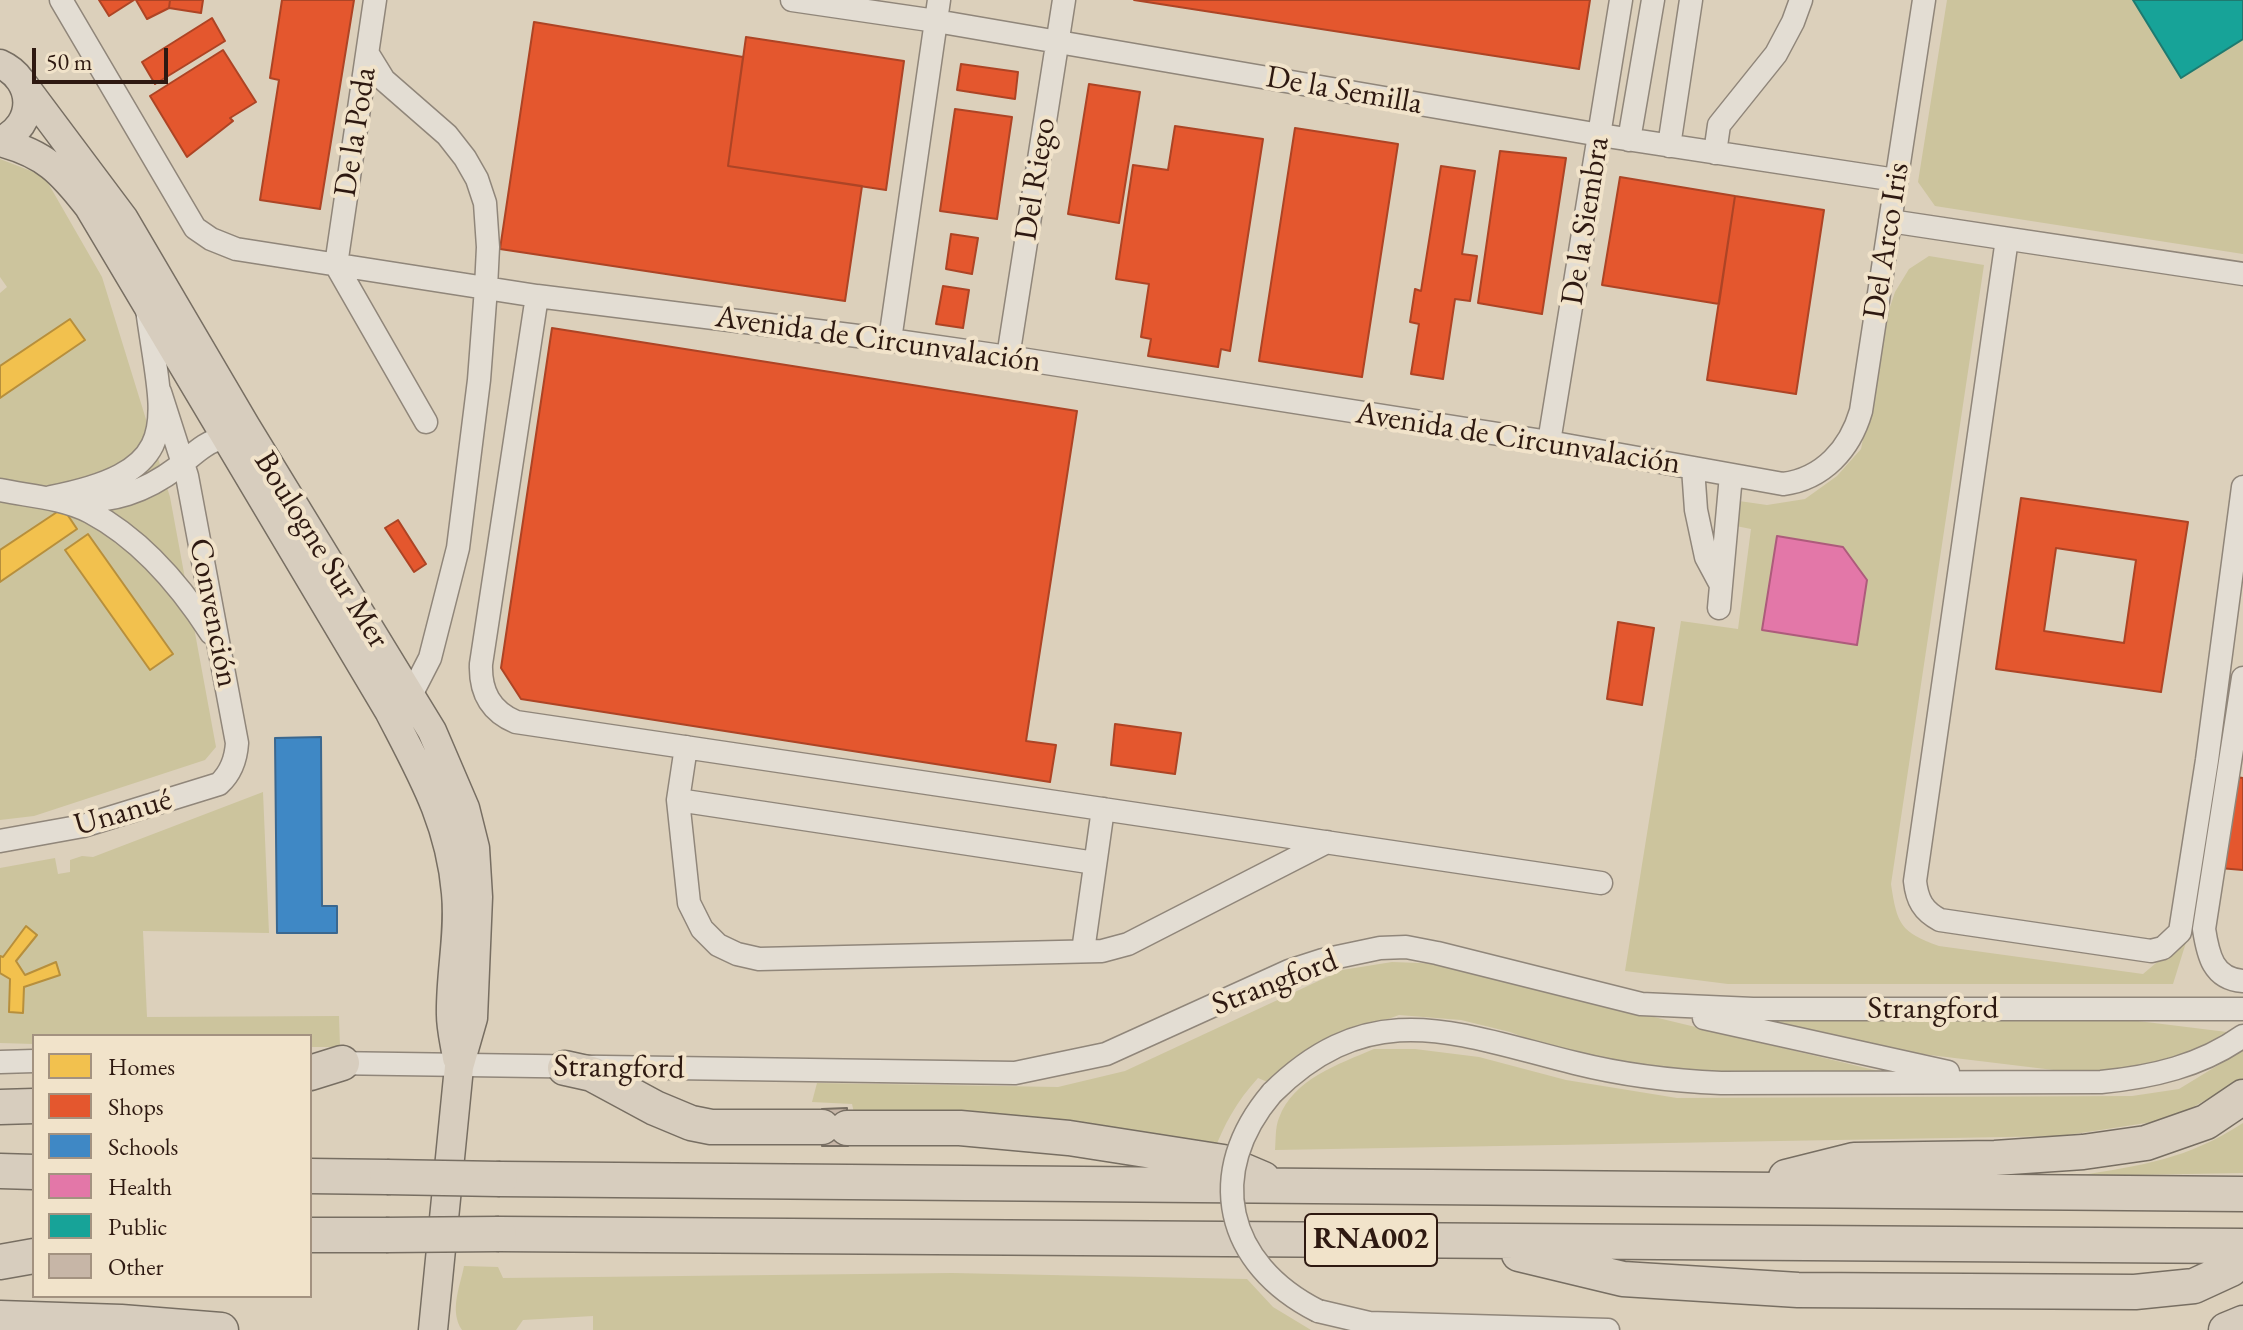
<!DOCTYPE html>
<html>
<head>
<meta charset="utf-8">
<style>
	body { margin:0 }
	#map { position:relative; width:2243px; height:1330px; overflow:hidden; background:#dcd0bb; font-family:"EB Garamond",serif }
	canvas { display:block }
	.legend { position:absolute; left:32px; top:1034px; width:280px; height:264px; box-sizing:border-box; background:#f1e3ca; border:2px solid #a39280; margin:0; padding:10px 14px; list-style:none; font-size:24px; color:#2e1911 }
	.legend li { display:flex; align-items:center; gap:16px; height:40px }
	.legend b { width:40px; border:2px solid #a39280 }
	.scale { position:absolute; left:32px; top:48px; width:136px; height:36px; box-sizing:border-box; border:4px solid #2e1911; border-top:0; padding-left:10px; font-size:24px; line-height:28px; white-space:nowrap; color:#2e1911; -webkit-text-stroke:6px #f1e3ca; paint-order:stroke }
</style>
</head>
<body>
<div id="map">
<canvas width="2243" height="1330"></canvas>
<ul class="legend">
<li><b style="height:22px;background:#f2c14e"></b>Homes</li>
<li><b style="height:22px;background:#e4572e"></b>Shops</li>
<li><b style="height:22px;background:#3f88c5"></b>Schools</li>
<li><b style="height:22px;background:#e377a8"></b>Health</li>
<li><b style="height:22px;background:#17a398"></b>Public</li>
<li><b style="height:22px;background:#c7b6a7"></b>Other</li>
</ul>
<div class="scale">50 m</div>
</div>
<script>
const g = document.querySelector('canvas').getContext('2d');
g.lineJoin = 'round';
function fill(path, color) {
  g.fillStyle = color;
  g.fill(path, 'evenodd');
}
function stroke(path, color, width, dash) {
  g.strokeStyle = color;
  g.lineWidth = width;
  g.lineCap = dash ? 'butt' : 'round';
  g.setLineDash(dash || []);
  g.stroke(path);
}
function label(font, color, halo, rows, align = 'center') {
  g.font = font + ' "EB Garamond",serif';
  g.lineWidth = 8;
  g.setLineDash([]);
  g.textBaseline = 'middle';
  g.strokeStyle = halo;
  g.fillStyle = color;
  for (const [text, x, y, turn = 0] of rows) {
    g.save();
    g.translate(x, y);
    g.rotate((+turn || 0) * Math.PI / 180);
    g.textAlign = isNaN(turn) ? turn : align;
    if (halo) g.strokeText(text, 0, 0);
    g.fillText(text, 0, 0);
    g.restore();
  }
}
fill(new Path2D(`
	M1947,0H2243V254L1935,206L1918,182Z
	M0,159L44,176L102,277L170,497L216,747L205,760L34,816L0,820V582L62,508L0,550V398L85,340L70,319L0,366V293L7,287L0,277Z
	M1929,256L1984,265L1891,884C1897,924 1900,932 1939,946L2143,974L2188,936L2173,984H1728L1625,971L1681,621L1738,629L1751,529L1731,525L1739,501L1767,505L1805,499L1837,476L1861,449L1887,316L1895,292L1909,269Z
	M263,792L269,933L143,931L147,1017L339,1016L340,1047H310V1036H34V1044L0,1043V973L10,979L9,1012L22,1013L24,987L60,974L55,962L25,975L16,961L37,935L26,926L3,957L0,956V868L55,858L58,874L70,872V860L82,856L93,857Z
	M1392,962L1447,964L1521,985L1895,1075L1669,1074L1573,1056L1510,1032L1461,1020L1399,1015L1366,1027L1270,1083L1258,1078C1237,1101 1224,1124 1213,1154L855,1117L852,1104L812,1102L817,1083L1058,1087L1125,1071L1342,970Z
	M1702,1012L2138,1021L2227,1032L2199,1050L2159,1068L2095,1075L1872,1048Z
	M1374,1049H1415L1479,1057L1566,1080L1677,1098L2132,1096L2179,1089L2243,1050V1079L2172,1119L2061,1136L1275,1150C1276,1140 1275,1127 1279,1118C1293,1079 1339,1064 1374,1049Z
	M2243,1123V1173L2077,1176C2142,1165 2186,1160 2243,1123Z
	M464,1266L498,1267L503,1278L952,1273L1247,1279L1273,1307L1311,1330H593V1316L523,1320L516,1330H462C449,1311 460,1287 464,1266Z`), '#ccc49d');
const homes = new Path2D(`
	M70,319L85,340L0,398V366Z
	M63,508L77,529L0,582V550Z
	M88,534L173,654L150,670L65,550Z
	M26,926L37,935L16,961L25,975L56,962L60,975L24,987L23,1013L9,1012L10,979L0,973V956L3,957Z`);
fill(homes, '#f2c14e');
stroke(homes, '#b78f3c', 2);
const shops = new Path2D(`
	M99,0H134L109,16Z
	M136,0H170L169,8L147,19Z
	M170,0H203L201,13L169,8Z
	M282,0H354L320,209L260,200L279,80L270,78Z
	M1134,0H1590L1579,69Z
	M212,18L225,41L155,84L142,62Z
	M534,22L743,57L728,166L862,186L845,301L500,249Z
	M746,37L904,61L886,190L728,166Z
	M223,50L256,102L230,118L233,121L187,157L150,96Z
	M961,64L1018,72L1015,99L957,90Z
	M1089,84L1140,92L1119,223L1068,214Z
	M955,109L1012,117L997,219L940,211Z
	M1175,126L1263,139L1230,351L1221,349L1218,367L1148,356L1151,339L1141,337L1149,284L1116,279L1133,165L1168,170Z
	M1295,128L1398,144L1362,377L1259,361Z
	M1500,151L1566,158L1542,314L1478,303Z
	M1441,166L1475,171L1462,254L1477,256L1470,301L1455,299L1443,379L1411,374L1419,324L1410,322L1415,289L1421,291Z
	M1620,177L1735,196L1719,304L1602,285Z
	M1735,196L1824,210L1796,394L1707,380Z
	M951,234L978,238L972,274L946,269Z
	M943,286L969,290L963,328L936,324Z
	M552,328L1077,411L1026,741L1056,745L1050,782L521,699L501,668Z
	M2021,498L2188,522L2161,692L1996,669ZM2056,548L2136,560L2124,643L2044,631Z
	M398,520L426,564L414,572L385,528Z
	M1618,622L1654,628L1642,705L1607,699Z
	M1115,724L1181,733L1175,774L1111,765Z
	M2231,776L2243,778V870L2219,868Z`);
fill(shops, '#e4572e');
stroke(shops, '#ad4425', 2);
const schools = new Path2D(`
	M321,737L322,906H337V933H277L275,738Z`);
fill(schools, '#3f88c5');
stroke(schools, '#3a678f', 2);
const health = new Path2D(`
	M1777,536L1843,547L1867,580L1857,645L1762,630Z`);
fill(health, '#e377a8');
stroke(health, '#ad5b7b', 2);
const public = new Path2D(`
	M2133,0H2243V39L2181,78Z`);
fill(public, '#17a398');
stroke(public, '#1e7a70', 2);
const building = new Path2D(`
	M847,1108L848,1146H822V1109Z`);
fill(building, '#c7b6a7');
stroke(building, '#776e62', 2);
const minor = new Path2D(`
	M61,0L195,228L211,239L236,249L537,296L890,340L1008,357L1549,442L1783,484C1823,479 1850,449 1861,411L1924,0
	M792,0L936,21L1600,135L1896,180
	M368,54L384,80L447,135L465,158L477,179L485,203L488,247L486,288L479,380L458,548L430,658L411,695
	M1629,140L1653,0
	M1669,146L1691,0
	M1715,153L1719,125L1776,54L1793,22L1801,0
	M1890,221L2243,274
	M2007,239L1915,881C1917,900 1923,911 1940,920L2151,951L2163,948L2180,932L2207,760L2243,487
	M336,265L375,0
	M336,265L426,422
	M537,296L481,664C480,691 490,711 516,722L1601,883
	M890,340L939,0
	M1008,357L1064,0
	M1549,442L1621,0
	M1693,468L1696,510L1706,557L1721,585
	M0,490C29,496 63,498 90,512C141,539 180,585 211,633
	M51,497C189,470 162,421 147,309
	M71,500C112,503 145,492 178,467C194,454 206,441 226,437
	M1719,608L1731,475
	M2243,678L2204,929C2208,955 2213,979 2243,981
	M686,747L678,800L689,903L702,929L718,945L737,954L759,959L1102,951L1128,944L1327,842
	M678,800L1095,863
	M0,841L83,826L219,784C231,773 236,759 237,743L187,476L160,392
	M1083,951L1103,809
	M1704,1018L1948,1072
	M0,1062L34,1061
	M330,1063L1015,1073L1106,1054L1289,971L1323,960L1380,948L1406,947L1437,953L1641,1004L1753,1009H2243
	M1272,1093C1372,994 1457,1034 1575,1063C1623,1075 1672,1081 1721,1083L2101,1082C2152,1077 2201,1066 2243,1036
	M1318,1311L1369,1323L1608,1330`);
const major = new Path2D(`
	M0,64C36,80 37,125 0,141
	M20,80L124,219L245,425L432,731L465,808L475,848L478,897L473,1018L459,1067L433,1330
	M0,142C45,154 61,171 89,207L389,711C421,773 450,822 456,893C460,933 450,975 451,1015C451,1029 455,1044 457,1058`);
const highway = new Path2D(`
	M565,1068L592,1074L655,1108L691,1123L711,1127H822
	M310,1073L342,1063
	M0,1107L34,1106
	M847,1128H960L1069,1138L1223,1162L1263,1179
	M0,1171L34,1172
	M310,1176L387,1177
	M1786,1177L1854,1160L1995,1158L2083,1152L2146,1143L2206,1122L2243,1097
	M500,1179L2243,1194
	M499,1234L2243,1246
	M310,1235H386
	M1519,1254L1623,1279L1798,1290L2135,1292L2194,1286L2231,1269
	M0,1262L34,1256
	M0,1318L121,1322L221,1330
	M2226,1330L2243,1323`);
stroke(minor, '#90867a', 25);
stroke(major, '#776e62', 31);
stroke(highway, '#776e62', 37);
stroke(minor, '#e3ddd3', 22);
stroke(major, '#d7cdbe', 28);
stroke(highway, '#d7cdbe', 34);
const minorBridge = new Path2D(`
	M1272,1093C1204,1173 1225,1264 1318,1311`);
const highwayBridge = new Path2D(`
	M387,1177L500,1179
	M386,1235L499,1234`);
stroke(minorBridge, '#90867a', 25, []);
stroke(highwayBridge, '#776e62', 37, []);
stroke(minorBridge, '#e3ddd3', 22);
stroke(highwayBridge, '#d7cdbe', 34);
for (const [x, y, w] of [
	[1371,1240,132]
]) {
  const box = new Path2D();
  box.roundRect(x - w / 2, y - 26, w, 52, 6);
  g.fillStyle = '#f1e3ca';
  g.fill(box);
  stroke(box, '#2e1911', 2);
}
label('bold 30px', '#2e1911', null, [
	["RNA002",1371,1240]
]);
label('32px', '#2e1911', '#f1e3ca', [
	["De la Semilla",1344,91,10],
	["De la Poda",356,132,-81],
	["Del Riego",1036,179,-81],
	["De la Siembra",1586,221,-81],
	["Del Arco Iris",1887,241,-81],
	["Avenida de Circunvalación",878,340,8],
	["Avenida de Circunvalación",1518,439,9],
	["Boulogne Sur Mer",321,550,58],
	["Convención",213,613,79],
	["Unanué",123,813,-16],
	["Strangford",1275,983,-21],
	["Strangford",1933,1009],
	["Strangford",619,1068,1]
]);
</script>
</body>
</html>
